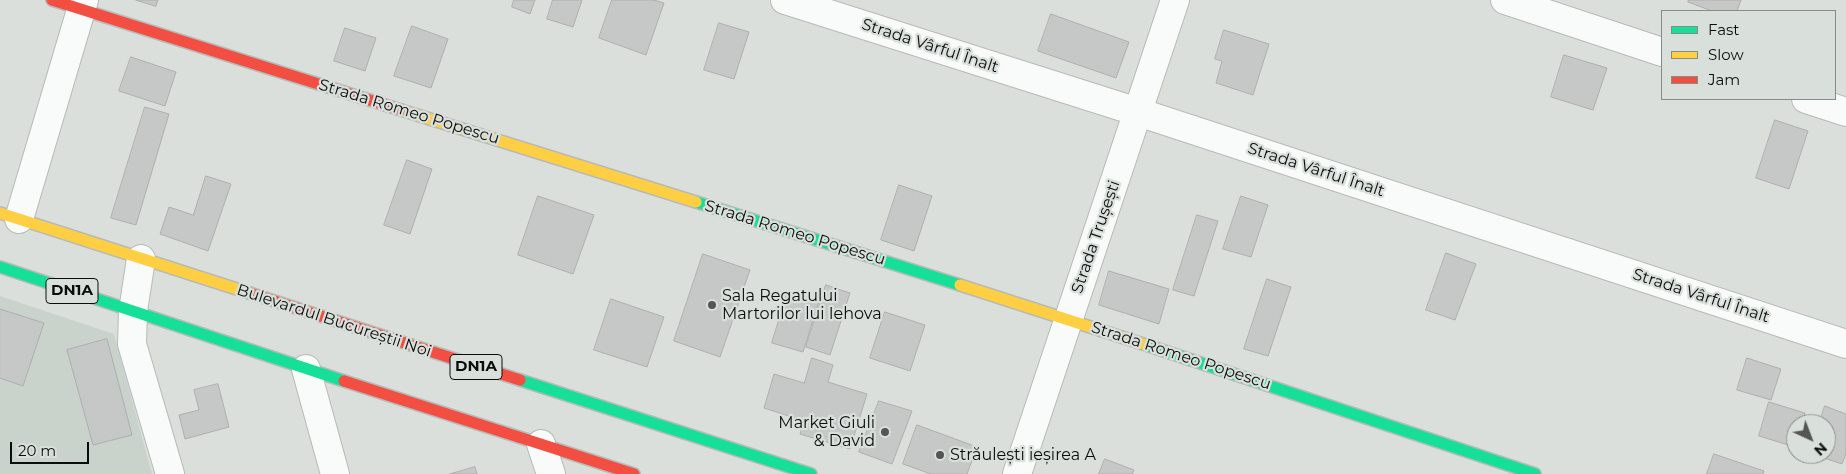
<!DOCTYPE html>
<html>
<head>
<meta charset="utf-8">
<style>
	body { margin:0 }
	#map { position:relative; width:1846px; height:474px; overflow:hidden; background:#dadfdc; font-family:Montserrat,sans-serif }
	canvas { display:block }
	.legend { position:absolute; left:1661px; top:10px; width:175px; height:90px; box-sizing:border-box; background:#d9e0dc; border:1px solid #878c89; margin:0; padding:6px 9px; list-style:none; font-size:15px; color:#0b0d0c }
	.legend li { display:flex; align-items:center; gap:10px; height:25px }
	.legend b { width:25px; border:1px solid #878c89 }
	.north { position:absolute; left:1786px; top:414px; width:50px; height:50px; box-sizing:border-box; background:#d9e0dc; border:1px solid #878c89; border-radius:50%; rotate:137deg; font-size:14px; font-weight:700; line-height:20px; text-align:center; color:#0b0d0c }
	.north::after { content:''; display:block; margin:auto; width:18px; height:22px; background:#535655; clip-path:polygon(50% 0,100% 100%,50% 72%,0 100%) }
	.scale { position:absolute; left:10px; top:442px; width:79px; height:22px; box-sizing:border-box; border:2px solid #0b0d0c; border-top:0; padding-left:6px; font-size:15px; line-height:18px; white-space:nowrap; color:#0b0d0c; -webkit-text-stroke:4px #d9e0dc; paint-order:stroke }
</style>
</head>
<body>
<div id="map">
<canvas width="1846" height="474"></canvas>
<ul class="legend">
<li><b style="height:6px;background:#16e098"></b>Fast</li>
<li><b style="height:6px;background:#ffcf43"></b>Slow</li>
<li><b style="height:6px;background:#f24e42"></b>Jam</li>
</ul>
<div class="north">N</div>
<div class="scale">20 m</div>
</div>
<script>
const g = document.querySelector('canvas').getContext('2d');
g.lineJoin = 'round';
function fill(path, color) {
  g.fillStyle = color;
  g.fill(path, 'evenodd');
}
function stroke(path, color, width, dash) {
  g.strokeStyle = color;
  g.lineWidth = width;
  g.lineCap = dash ? 'butt' : 'round';
  g.setLineDash(dash || []);
  g.stroke(path);
}
function label(font, color, halo, rows, align = 'center') {
  g.font = font + ' Montserrat,sans-serif';
  g.lineWidth = 4.5;
  g.setLineDash([]);
  g.textBaseline = 'middle';
  g.strokeStyle = halo;
  g.fillStyle = color;
  for (const [text, x, y, turn = 0] of rows) {
    g.save();
    g.translate(x, y);
    g.rotate((+turn || 0) * Math.PI / 180);
    g.textAlign = isNaN(turn) ? turn : align;
    if (halo) g.strokeText(text, 0, 0);
    g.fillText(text, 0, 0);
    g.restore();
  }
}
fill(new Path2D(`
	M0,296L114,334L152,474H0Z`), '#c9d3cc');
const building = new Path2D(`
	M136,0H158L156,6Z
	M514,0H535L530,14L512,7Z
	M553,0H582L573,27L547,19Z
	M612,0H654L664,3L646,55L599,38Z
	M1689,0H1741L1737,11H1712L1688,2Z
	M1051,14L1129,42L1116,78L1038,51Z
	M719,23L749,32L734,79L704,70Z
	M412,26L448,39L431,88L394,76Z
	M345,28L376,38L365,71L334,61Z
	M1224,30L1269,44L1253,95L1216,83L1222,61L1215,59Z
	M1564,55L1607,68L1593,110L1551,97Z
	M131,57L176,72L165,106L119,91Z
	M145,107L169,114L136,225L111,218Z
	M1775,120L1808,131L1789,189L1756,178Z
	M407,160L432,169L410,234L384,225Z
	M206,176L231,184L208,251L160,234L169,207L193,215Z
	M899,185L932,196L914,251L881,240Z
	M538,196L594,215L573,274L518,255Z
	M1241,196L1268,205L1251,257L1223,249Z
	M1197,215L1218,221L1194,296L1173,290Z
	M1446,253L1476,264L1455,320L1426,310Z
	M703,254L750,270L720,357L674,341Z
	M1109,271L1169,289L1159,324L1099,305Z
	M1267,279L1291,287L1268,356L1244,349Z
	M826,285L850,293L830,355L806,347Z
	M788,291L819,301L803,352L772,343Z
	M611,299L664,317L647,367L594,350Z
	M0,309L44,323L23,386L0,378Z
	M885,312L925,325L910,371L870,358Z
	M107,339L132,435L93,445L67,350Z
	M812,358L833,365L828,382L867,394L850,449L800,434L804,421L764,408L774,374L804,383Z
	M1747,358L1781,369L1771,400L1737,390Z
	M218,384L229,427L185,439L179,415L199,410L194,390Z
	M879,401L912,411L892,464L859,452Z
	M1769,402L1805,413L1802,424H1796L1795,447L1759,436Z
	M1825,406L1846,414V454L1842,464L1812,454H1826V424H1819Z
	M917,425L977,447L967,474H931L903,464Z
	M1714,454L1764,471L1763,474H1707Z
	M1105,459L1134,470L1132,474H1099Z
	M475,467L477,474H450Z`);
fill(building, '#c6c8c8');
stroke(building, '#adafaf', 1);
const street = new Path2D(`
	M785,0L1138,112L1846,344
	M1505,0L1662,52
	M1806,99L1846,112
	M19,219L84,0
	M141,259L133,311L132,344L170,474
	M306,369L335,474
	M541,444L551,474
	M1017,474L1175,0`);
const fast = new Path2D(`
	M696,202L960,285
	M0,267L344,381
	M1143,344L1535,474
	M520,380L811,474`);
const slow = new Path2D(`
	M401,110L696,202
	M0,213L243,291
	M960,285L1143,344`);
const jam = new Path2D(`
	M52,0L401,110
	M243,291L520,380
	M344,381L634,474`);
stroke(street, '#b6bab8', 30);
stroke(fast, '#b6bab8', 14);
stroke(slow, '#b6bab8', 14);
stroke(jam, '#b6bab8', 14);
stroke(street, '#f9fafa', 28);
stroke(fast, '#16e098', 11);
stroke(slow, '#ffcf43', 11);
stroke(jam, '#f24e42', 11);
for (const [x, y, r, color] of [
	[712,305,5,"#535655"],
	[885,432,5,"#535655"],
	[940,455,5,"#535655"]
]) {
  const dot = new Path2D();
  dot.arc(x, y, r, 0, 2 * Math.PI);
  g.fillStyle = color;
  g.fill(dot);
  stroke(dot, '#d9e0dc', 2);
}
for (const [x, y, w] of [
	[72,291,52],
	[476,367,52]
]) {
  const box = new Path2D();
  box.roundRect(x - w / 2, y - 12.5, w, 25, 4);
  g.fillStyle = '#d9e0dc';
  g.fill(box);
  stroke(box, '#0b0d0c', 1);
}
label('bold 15px', '#0b0d0c', null, [
	["DN1A",72,291],
	["DN1A",476,367]
]);
label('16px', '#0b0d0c', '#d9e0dc', [
	["Strada Vârful Înalt",930,46,18],
	["Strada Romeo Popescu",409,112,17],
	["Strada Vârful Înalt",1316,170,18],
	["Strada Romeo Popescu",795,233,17],
	["Strada Trușești",1096,237,-71],
	["Strada Vârful Înalt",1701,296,18],
	["Bulevardul Bucureștii Noi",334,321,18],
	["Strada Romeo Popescu",1181,356,18]
]);
label('16px', '#0b0d0c', '#d9e0dc', [
	["Sala Regatului",722,296],
	["Martorilor lui Iehova",722,314],
	["Market Giuli",875,423,"right"],
	["& David",875,441,"right"],
	["Străulești ieșirea A",950,455]
], 'left');
</script>
</body>
</html>
